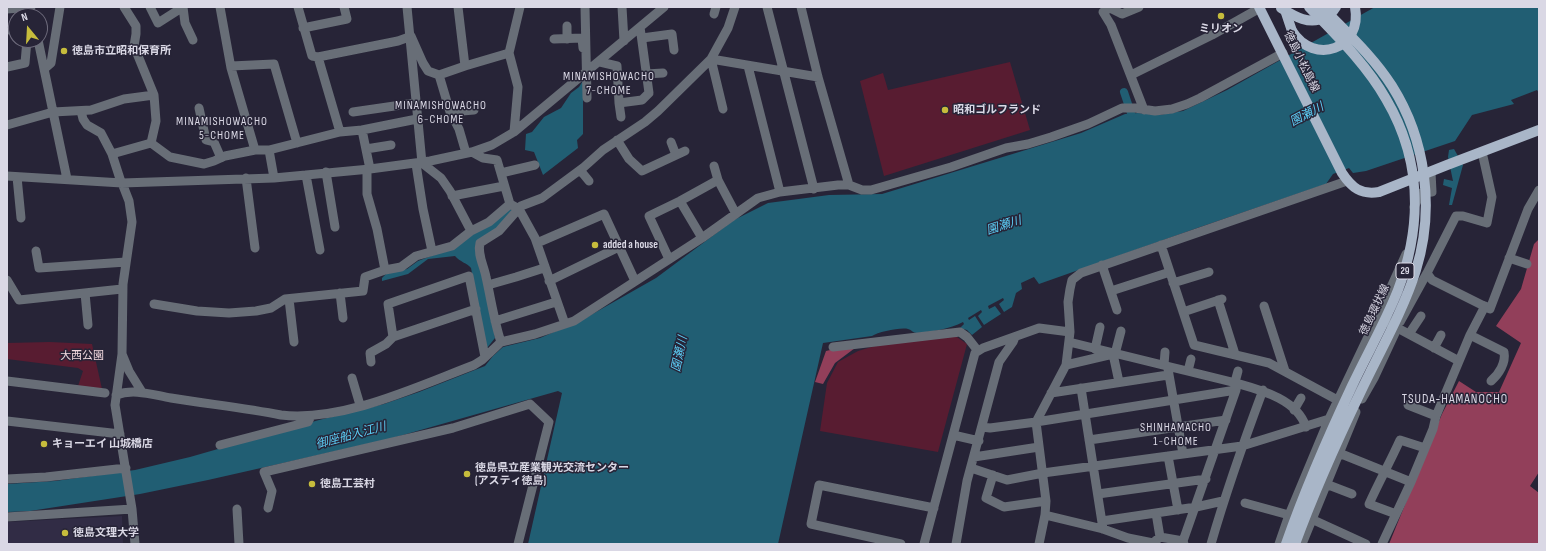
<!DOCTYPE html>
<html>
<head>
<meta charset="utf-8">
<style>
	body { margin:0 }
	#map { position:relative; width:1546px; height:551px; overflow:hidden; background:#272437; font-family:"Sofia Sans Condensed",sans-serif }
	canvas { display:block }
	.frame { position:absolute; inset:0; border:8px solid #dad8e5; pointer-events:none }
	.north { position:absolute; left:8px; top:8px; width:40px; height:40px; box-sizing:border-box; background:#272437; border:1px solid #6f6c7d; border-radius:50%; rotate:342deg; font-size:11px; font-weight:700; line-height:16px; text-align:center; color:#dad8e5 }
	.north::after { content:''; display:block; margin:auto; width:14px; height:18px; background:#c6bc3c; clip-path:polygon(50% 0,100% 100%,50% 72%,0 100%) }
</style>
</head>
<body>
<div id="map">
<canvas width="1546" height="551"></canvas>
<div class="frame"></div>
<div class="north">N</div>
</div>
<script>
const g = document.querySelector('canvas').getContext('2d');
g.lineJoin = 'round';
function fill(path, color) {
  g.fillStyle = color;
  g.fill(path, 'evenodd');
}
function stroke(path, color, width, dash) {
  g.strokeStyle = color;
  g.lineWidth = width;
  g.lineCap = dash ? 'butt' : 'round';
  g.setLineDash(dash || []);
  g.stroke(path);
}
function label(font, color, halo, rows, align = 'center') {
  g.font = font + ' "Sofia Sans Condensed","Noto Sans JP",sans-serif';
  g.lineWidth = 3;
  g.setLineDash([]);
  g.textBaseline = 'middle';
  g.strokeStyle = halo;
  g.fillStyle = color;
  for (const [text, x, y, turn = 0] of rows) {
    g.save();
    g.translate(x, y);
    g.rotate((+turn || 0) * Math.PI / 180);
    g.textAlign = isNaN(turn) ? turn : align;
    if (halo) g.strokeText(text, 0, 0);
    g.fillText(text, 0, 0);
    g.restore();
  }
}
fill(new Path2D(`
	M122,516L123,544H7V522Z`), '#312c45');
fill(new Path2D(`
	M1010,62L1030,130L884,176L860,81L883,73L888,90Z
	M954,335L967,344L938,452L820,431L827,383L838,362L858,351L891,341Z
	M50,342L92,344L102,389L78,386L83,371L78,368L7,359V343Z`), '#581c31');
fill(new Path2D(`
	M1539,239V472L1530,486L1539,493V544H1389L1442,414L1459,381L1476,392H1499L1521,343L1496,326L1521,289L1534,244Z
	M843,347L855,348L835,363L823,384L815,382L826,351Z`), '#923f5a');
fill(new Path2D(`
	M1375,7H1539V93L1537,90L1511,100L1514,104L1472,115L1455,141L1366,171L1353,173L1349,168L1333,174L1326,184L1200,227L1039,284L1034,277L1021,283L1022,289L1016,293L1012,307L1004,312L999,304L1004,300L1003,298L988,306L989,309L995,306L1001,314L984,325L978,316L982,312L981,310L968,318L969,320L975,316L982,327L972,335L967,330L960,328L964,324L963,322C950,329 931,332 917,333C913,333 912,330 908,329C901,327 878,332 872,336L823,343L778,544H528L562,393L558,391L389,439L208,480L140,494L30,511L7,512V484L55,481L135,470L190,457L319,420L384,404L419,392L485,366L493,356L503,347L540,338L582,320L656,278L734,220L768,203L829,195L882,194L1081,133L1125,114L1138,113L1159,115L1183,111L1227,90Z
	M584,79L585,82L583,102V134L577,140L578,148L543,175L534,152L525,150L526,134L532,132L544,117L561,108L571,93L579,87Z
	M1454,149L1463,165L1452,205H1449L1452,188L1443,185L1444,179L1453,181L1448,157L1449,150Z
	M509,208L513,211L503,224L482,238L495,338L487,348L471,268C467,263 460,262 455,256L428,259L408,274L382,281V278L386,274L407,269L418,261L436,254Z`), '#215e73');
stroke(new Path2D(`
	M1124,92L1131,113`), '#215e73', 8);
stroke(new Path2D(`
	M150,7L158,23L183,7
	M183,7L185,23L193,40
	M220,7L231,68L255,150H269L274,178
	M298,7L312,56L318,57L340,132L362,130L417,119
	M407,7L422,163L441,178L450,191L471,231
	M458,7L465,66
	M585,7L587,98
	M622,7L624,41
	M767,7L814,189
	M801,7L818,77L849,185
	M1139,7L1122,14L1110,8L1103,12L1111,25L1144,110
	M7,9L31,7
	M714,14L716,7
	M567,26V39
	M303,28L347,19L344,7
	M7,30L16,29
	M411,36L423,63L428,71L439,75L450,112L459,129L466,153
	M642,38L672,34L674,50
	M554,39L582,38L583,48
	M38,40L67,179
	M509,53L520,7
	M318,57L398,41L409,37
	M600,62L617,66L619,103L642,100L649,93L640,27
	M231,66L274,64L297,143
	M748,66L780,192
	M7,67L25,63L27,40
	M44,69L51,63L60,7
	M646,74L663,73
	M439,75L465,66L509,53L518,87L514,132
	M1131,75L1212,35L1260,8
	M619,103L621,117
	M199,108L206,140L214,142L221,158
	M723,109L711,59L818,77
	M81,111L83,119L87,125L101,133L112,154
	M353,112L415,103
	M450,112L474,110
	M7,125L53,112L91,110L124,99L154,95
	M362,130L370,169
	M617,140L629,159L642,171L685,151
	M671,142L676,155
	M151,143L170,157L204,164L214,161L225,156L255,150
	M366,149L391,145
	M269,150L340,132
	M472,152L483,158L497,160L510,204L519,209L535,238L565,324
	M1482,152L1492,197L1487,223L1463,216H1456L1427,273L1432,280L1490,309L1528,209L1539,190
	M416,164L423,209L432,251
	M714,166L718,180
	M367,169V194L377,229L385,270
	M580,170L589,181
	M326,172L335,227
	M501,173L535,165
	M306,175L320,250
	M7,176L122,183L274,178L370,169L430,161L472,152L492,145L514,132L664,7
	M17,177L21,218
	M246,178L255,248
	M121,182L112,154L151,143L156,121L154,95L134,46L136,34V26L124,7
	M122,183L129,201L132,222L123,284L122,354L115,405L132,509L135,544
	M452,196L504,186
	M680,201L702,238
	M1414,207L1421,193L1432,192L1431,172
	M537,243L604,214L635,281
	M1161,245L1194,345L1269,363L1343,403
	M36,251L39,268L126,262
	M1509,258L1527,264
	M669,259L649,216L680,201L718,180L736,214
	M1102,265L1117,310
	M7,280L19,300L122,289
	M549,281L619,247
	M1173,283L1209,272
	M488,285L516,277L544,268
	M1111,291L1170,272
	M85,293L88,325
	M340,293L343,318
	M289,299L294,342
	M1218,300L1235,354
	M154,304L197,311L229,313L256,311L271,308L285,299L363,291L365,277L385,270L401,267L416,256L452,246L471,231L489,222L510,204
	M1264,306L1285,371
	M1183,312L1222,299
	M495,321L556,302
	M1400,322L1427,273
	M1390,324L1459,361
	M1409,334L1421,316
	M1470,335L1504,352C1506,363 1499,374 1491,381
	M393,337L476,309
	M501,342C494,321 491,299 486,277C484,266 477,254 480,243L499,231L521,206L542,198L584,167L603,150L645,122L658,111L711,59L728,28L735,7
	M1069,342L1236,383C1261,390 1297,399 1306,427
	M833,347L960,332L967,337L978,351
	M1434,348L1441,335
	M1095,349L1100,327
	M122,354L129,371L142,392
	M1115,354L1121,331
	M371,362L370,353L386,344L393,337L388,304L469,276L485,357
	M1066,365L1113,354L1119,382
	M1164,365L1165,352
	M1168,369L1183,454
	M1188,371L1191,359
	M352,378L360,405
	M7,381L105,393
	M1235,382L1238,371
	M1081,388L1103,529
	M1051,393L1168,375
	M116,395C134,388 153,395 171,398C208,404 245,408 281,415C343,422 416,387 474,365L482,360L501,342L535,334L574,321L702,238L758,198L780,192L838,185H849L862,190H871L951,167L1006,148L1028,144L1051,137L1088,124L1122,108H1135L1155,111L1172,109L1187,104L1200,98L1283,53
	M1362,399L1374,378L1395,333
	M1408,405L1436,416
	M1294,410L1301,398
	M7,421L120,434
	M982,427L990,428L1036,422L1236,390
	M953,435L979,441
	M1089,440L1226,420
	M220,445L308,422L311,416
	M1334,451L1411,482
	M1168,456L1178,510
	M974,457L1039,447
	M971,468L1007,480L1043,473L1242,446L1329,419
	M993,475L986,498L1004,507L1046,501
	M7,479L46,477L126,468
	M1326,484L1352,494
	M1098,494L1206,479
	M1245,503L1289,515
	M268,508L272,491L264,472L453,428L530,404L549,422L518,544
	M237,509L239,544
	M1156,513L1160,537
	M1396,514L1369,504C1379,482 1390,462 1400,440L1425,448
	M1045,515L1103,529L1128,538L1153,543L1160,537L1183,541L1184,544
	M7,517L132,509
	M1307,517L1366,544
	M1102,521L1196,507L1223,501
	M1183,541L1236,390V386
	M901,544L811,524L819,485L934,508
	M924,544L975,353L983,348L1039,328L1070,332
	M956,544L967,481L999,362L1013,342L1015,337
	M1039,544L1045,515L1046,501L1036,422L1066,365L1070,332L1068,302L1070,289L1072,280L1081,273L1347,181
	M1211,544C1226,492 1244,441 1263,390
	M1279,544L1289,515L1329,419L1377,318L1406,254
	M1302,544L1356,412
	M1382,544L1411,482L1433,429L1436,416L1470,335L1485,306`), '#686e77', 9);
stroke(new Path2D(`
	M1259,7L1342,173C1352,188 1361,195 1379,192L1447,165L1539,130
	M1281,8C1294,16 1310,26 1325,17C1330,15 1333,12 1336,7
	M1292,31C1314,66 1363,49 1355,7`), '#a9b6c8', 10);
stroke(new Path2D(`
	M1284,7L1292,31
	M1286,544C1305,490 1328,437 1352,386C1367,354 1385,323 1398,290C1422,226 1422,160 1386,99C1366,64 1336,35 1309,7
	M1295,544C1314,492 1337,441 1361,391C1379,353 1404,309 1416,270C1435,209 1426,140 1392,86C1373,56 1346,32 1322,7`), '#a9b6c8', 10);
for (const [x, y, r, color] of [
	[1221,16,4,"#c6bc3c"],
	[64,51,4,"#c6bc3c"],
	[945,110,4,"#c6bc3c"],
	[595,245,4,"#c6bc3c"],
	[44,444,4,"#c6bc3c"],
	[467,474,4,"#c6bc3c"],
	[312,484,4,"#c6bc3c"],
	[65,533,4,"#c6bc3c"]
]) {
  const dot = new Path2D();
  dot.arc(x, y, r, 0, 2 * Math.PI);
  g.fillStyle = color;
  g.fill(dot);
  stroke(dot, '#272437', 1.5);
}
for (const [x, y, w] of [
	[1405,271,18]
]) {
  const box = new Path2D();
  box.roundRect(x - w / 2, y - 8, w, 16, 3);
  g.fillStyle = '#272437';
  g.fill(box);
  stroke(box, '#dad8e5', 1);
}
label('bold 10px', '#dad8e5', null, [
	["29",1405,271]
]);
label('bold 11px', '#dad8e5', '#272437', [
	["ミリオン",1221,29,"center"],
	["徳島市立昭和保育所",72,51],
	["昭和ゴルフランド",953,110],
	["added a house",603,245],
	["キョーエイ 山城橋店",52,444],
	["徳島県立産業観光交流センター",475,468],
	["(アスティ徳島)",475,481],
	["徳島工芸村",320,484],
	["徳島文理大学",73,533]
], 'left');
label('11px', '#dad8e5', '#272437', [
	["徳島小松島線",1301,62,64],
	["徳島環状線",1375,310,-65]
]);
label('11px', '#f0d7dd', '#272437', [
	["大西公園",82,356]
]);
g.letterSpacing = '1px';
label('12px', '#dad8e5', '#272437', [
	["MINAMISHOWACHO",609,77],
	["7-CHOME",609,91],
	["MINAMISHOWACHO",441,106],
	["6-CHOME",441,120],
	["MINAMISHOWACHO",222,122],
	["5-CHOME",222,136],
	["SHINHAMACHO",1176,428],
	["1-CHOME",1176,442]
]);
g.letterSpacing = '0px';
label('italic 12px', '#5ccff7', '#272437', [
	["園瀬川",1307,115,-28],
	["園瀬川",1004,226,-17],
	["園瀬川",680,354,-78],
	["御座船入江川",351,436,-15]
]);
g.letterSpacing = '1px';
label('13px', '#dad8e5', '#272437', [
	["TSUDA-HAMANOCHO",1455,400]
]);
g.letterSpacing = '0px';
</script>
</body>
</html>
